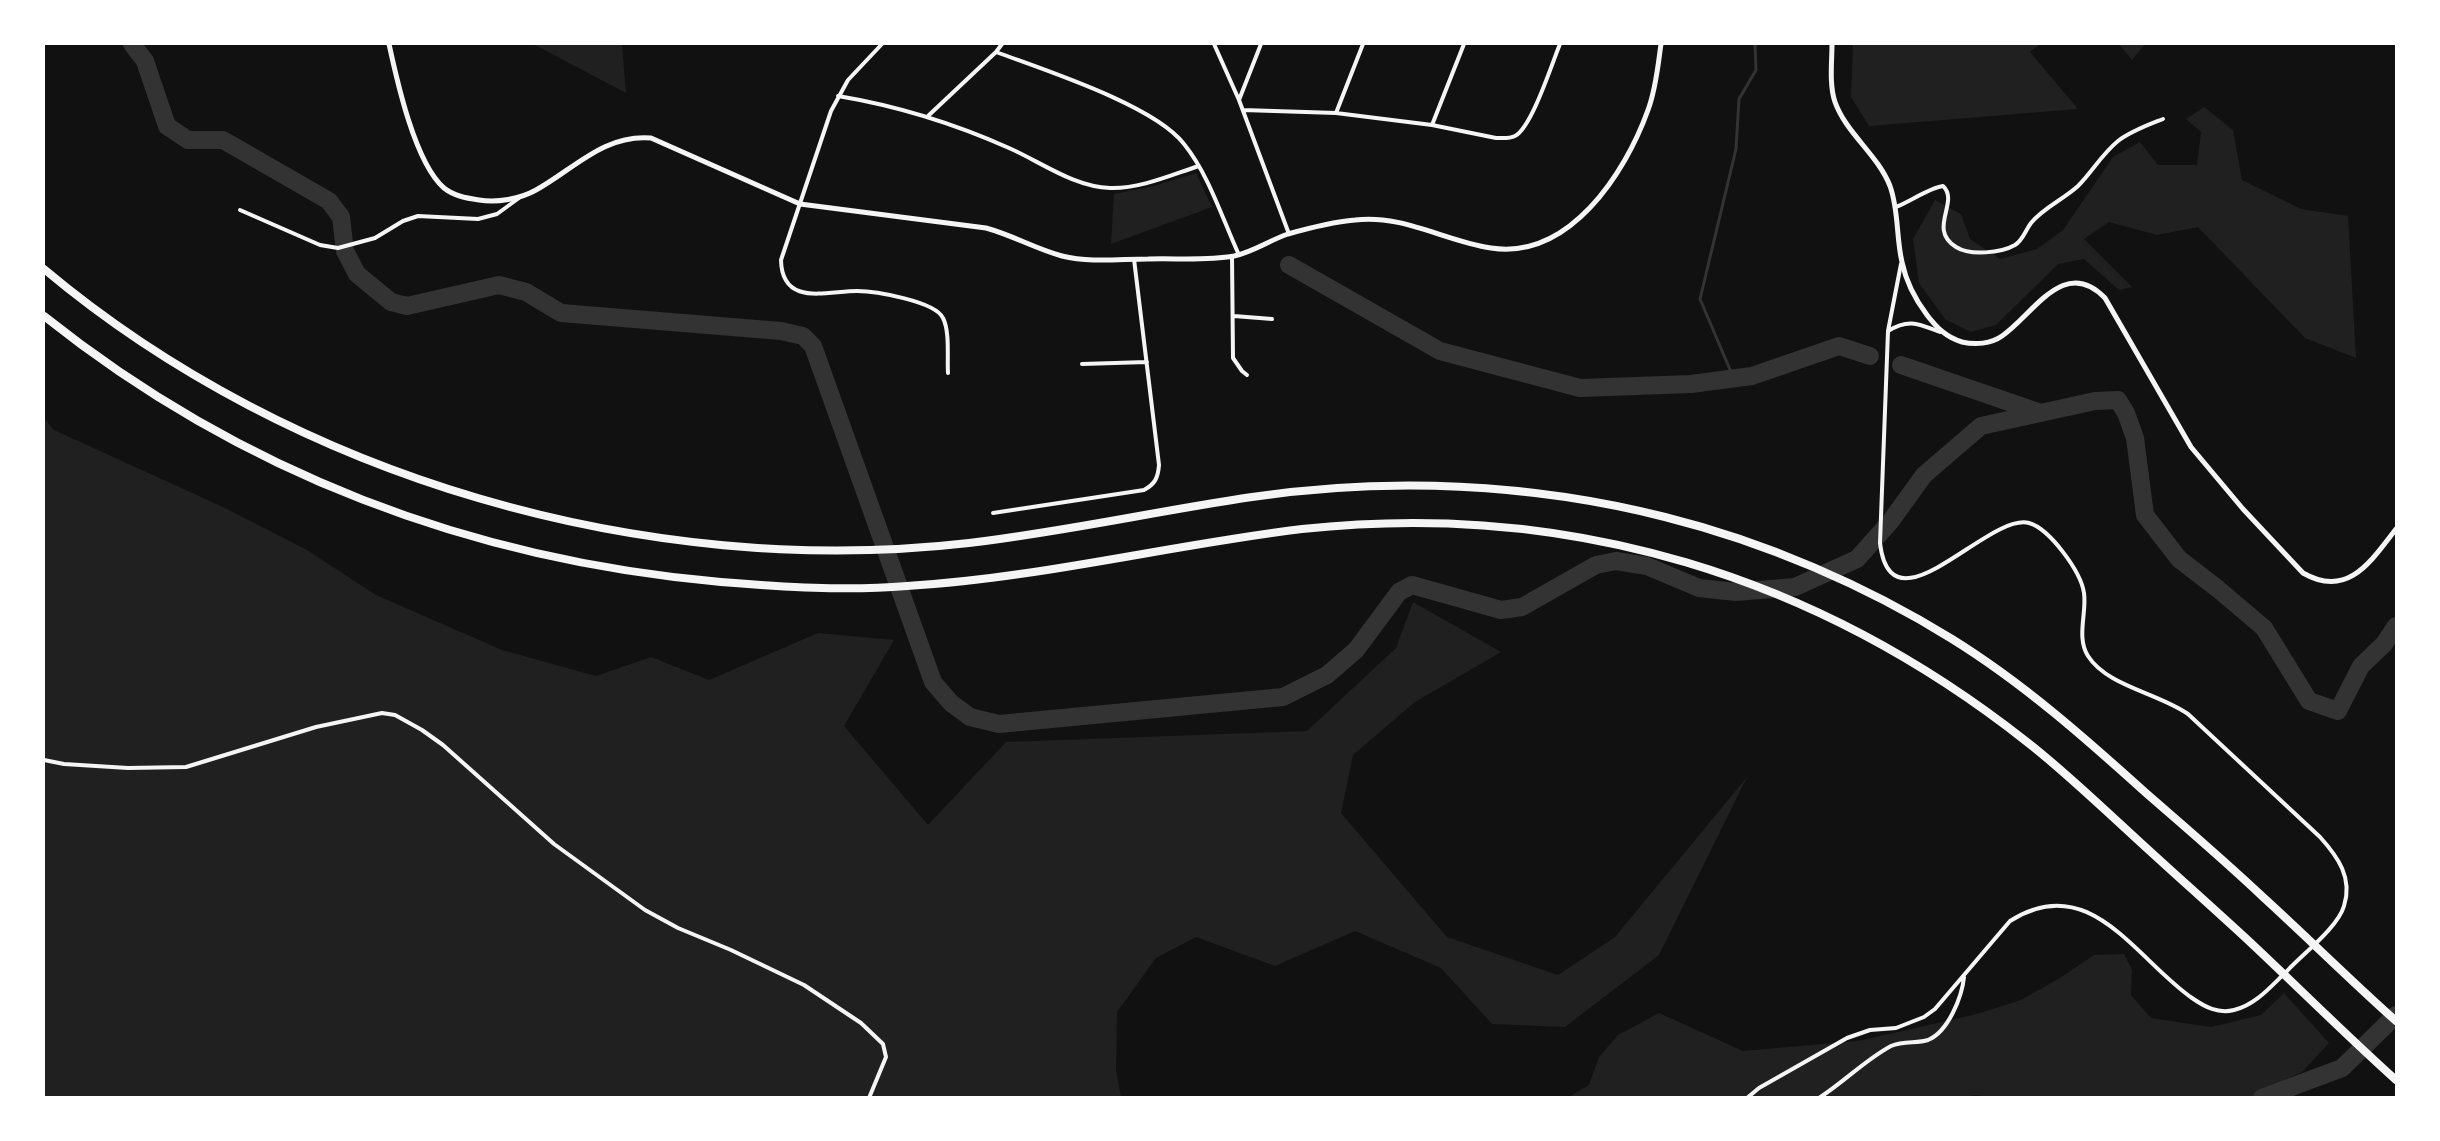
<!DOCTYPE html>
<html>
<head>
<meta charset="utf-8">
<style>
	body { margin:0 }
	#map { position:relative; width:2440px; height:1141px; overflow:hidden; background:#111; font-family:"Sofia Sans Condensed",sans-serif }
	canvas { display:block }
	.frame { position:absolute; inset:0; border:45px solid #fff; pointer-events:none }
</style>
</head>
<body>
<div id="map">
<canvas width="2440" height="1141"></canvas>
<div class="frame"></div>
</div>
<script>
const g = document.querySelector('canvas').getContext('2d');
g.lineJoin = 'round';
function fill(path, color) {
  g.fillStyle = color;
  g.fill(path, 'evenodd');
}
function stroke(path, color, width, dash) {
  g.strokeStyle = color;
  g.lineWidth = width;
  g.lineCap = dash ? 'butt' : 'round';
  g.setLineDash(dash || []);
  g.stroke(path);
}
fill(new Path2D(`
	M533,44H622L626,93Z
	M1853,44H2040L2030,52L2078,109L1869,126L1851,97Z
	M2119,44H2145L2132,60Z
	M2204,107L2233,130L2242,180L2301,209L2348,216L2356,358L2305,338L2198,227L2157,235L2109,222L2084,239L2132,287L2119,290L2084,259L2058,264L1996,325L1971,332L1945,319L1919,283L1913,239L1935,200L1961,214L1970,239L2000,259L2037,249L2063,230L2113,157L2140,142L2158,165H2197L2201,132L2186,119Z
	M1196,173L1212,207L1111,244L1114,194L1154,186Z
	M44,418L54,430L223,507L307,550L376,595L502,650L596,676L651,657L709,680L818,633L894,640L844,726L928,825L1006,742L1307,731L1396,648L1413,602L1501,652L1415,702L1353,755L1341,813L1447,937L1558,975L1615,937L1747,777L1659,955L1565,1027L1492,1024L1441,968L1355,931L1275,966L1196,937L1156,958L1117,1012L1116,1070L1121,1097H44Z
	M2124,954L2132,970L2131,995L2151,1018L2211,1027L2261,1015L2284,993L2329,1043L2303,1071L2252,1097L1996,1098L1975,1095L1959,1098H1567L1589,1085L1599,1057L1618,1035L1659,1013L1743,1051L1858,1041L1977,1014L2021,1000L2060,978L2094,955Z`), '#202020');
stroke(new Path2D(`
	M1734,379L1700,299L1736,149L1739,99L1756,70L1755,44`), '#333', 3);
stroke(new Path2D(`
	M132,44L145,61L167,126L188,140H223L329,201L341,217L345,251L357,274L391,302L407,306L499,285L526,292L561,313L781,331L803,336L813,346L933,682L951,703L970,717L999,724L1283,697L1327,675L1356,650L1399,592L1412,585L1501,610L1522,607L1596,565L1616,561L1647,566L1699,588L1736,592L1795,587L1857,559L1890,522L1924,475L1981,426L2095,401L2118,400L2126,413L2135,438L2145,515L2179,559L2218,589L2264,628L2309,701L2338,711L2361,666L2384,644L2396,626
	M1289,265L1440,351L1580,388L1691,384L1752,376L1839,346L1870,356
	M1901,365L2041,413
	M2262,1098L2342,1068L2396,1015`), '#333', 18);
stroke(new Path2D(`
	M882,44L848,80L831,111L781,260C782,307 827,291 857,291C874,291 935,301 943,318C950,332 947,357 948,373
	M1214,44L1239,100L1289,234
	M996,52C1044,70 1154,105 1184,144C1209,175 1222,218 1239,255
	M838,96C898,106 953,123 1009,148C1041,162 1074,187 1110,188C1140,189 1171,175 1199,166
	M1239,100L1261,44
	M1243,110L1336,113L1432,125L1496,138C1502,138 1509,139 1515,136C1532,127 1552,63 1560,44
	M1336,113L1363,44
	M928,116L996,52L1002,44
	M1432,125L1464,44
	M1896,207C1911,201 1929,188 1943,186C1960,202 1927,229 1956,247C1970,256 2001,253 2015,245C2023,240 2025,231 2031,223C2043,208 2064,199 2078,186C2092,172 2102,154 2118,141C2131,131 2148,125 2163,119
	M240,210L320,245L338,248L375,238L403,221L418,216L478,219L497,214L519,198
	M1232,256L1233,358L1242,371L1247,375
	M1234,316L1272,319
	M1888,331C1909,318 1919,324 1940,332
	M1082,364L1147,362
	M993,513L1144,490C1155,484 1158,478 1159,465L1134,259
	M44,760L64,764L128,768L186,767L316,727L382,713L395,715L422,730L443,745L554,844L645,910L678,928L731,950L804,985L861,1023L883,1044L886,1057L869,1098
	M1747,1098L1759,1088L1847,1038L1870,1030L1896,1028L1924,1017L1935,1009L2010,921C2089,870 2135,958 2192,998C2205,1007 2218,1014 2234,1010C2256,1005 2272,985 2288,970C2304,953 2338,927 2344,906C2353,878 2338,857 2320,837L2188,714C2158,693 2107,686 2088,656C2076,637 2087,613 2084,593C2081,572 2050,529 2029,523C1988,512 1891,637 1880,543L1888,331L1901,264
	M1819,1098C1844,1082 1865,1060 1891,1046C1904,1040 1917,1044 1928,1040C1948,1032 1962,997 1964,977`), '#f5f5f5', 4);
stroke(new Path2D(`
	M389,44C397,81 415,163 444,188C454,196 466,198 479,200C497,203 520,199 536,190C574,169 604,134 651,138L800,204L986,228C1012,235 1036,249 1062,256C1090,263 1120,259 1148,259C1176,258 1206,261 1234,256C1253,252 1270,240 1288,234C1309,228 1333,222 1355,220C1402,214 1445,241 1491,248C1569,260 1625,174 1648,110C1656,89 1658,65 1661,44
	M1832,44C1832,62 1829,84 1835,102C1846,133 1878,155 1890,186C1899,211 1896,237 1902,262C1906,282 1915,299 1927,315C1937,328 1946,337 1962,342C1975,345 1991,344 2002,336C2033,315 2064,255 2105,298L2191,447L2243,509L2303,573C2348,599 2371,561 2396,529`), '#f5f5f5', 5);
stroke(new Path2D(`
	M44,269C293,478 646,580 969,543C1063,532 1157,511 1252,497C1389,477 1531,483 1665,517C1765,542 1865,585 1952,639C2023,683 2085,738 2146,793C2185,827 2225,861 2263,897C2308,938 2351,981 2396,1021
	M44,316C241,473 471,560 721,582C783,587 845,591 907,586C1040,578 1170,545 1302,529C1570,500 1817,576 2027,742C2063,770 2095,801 2128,831C2169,869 2211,906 2251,943C2300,989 2347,1036 2396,1080`), '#f5f5f5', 8);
</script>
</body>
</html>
